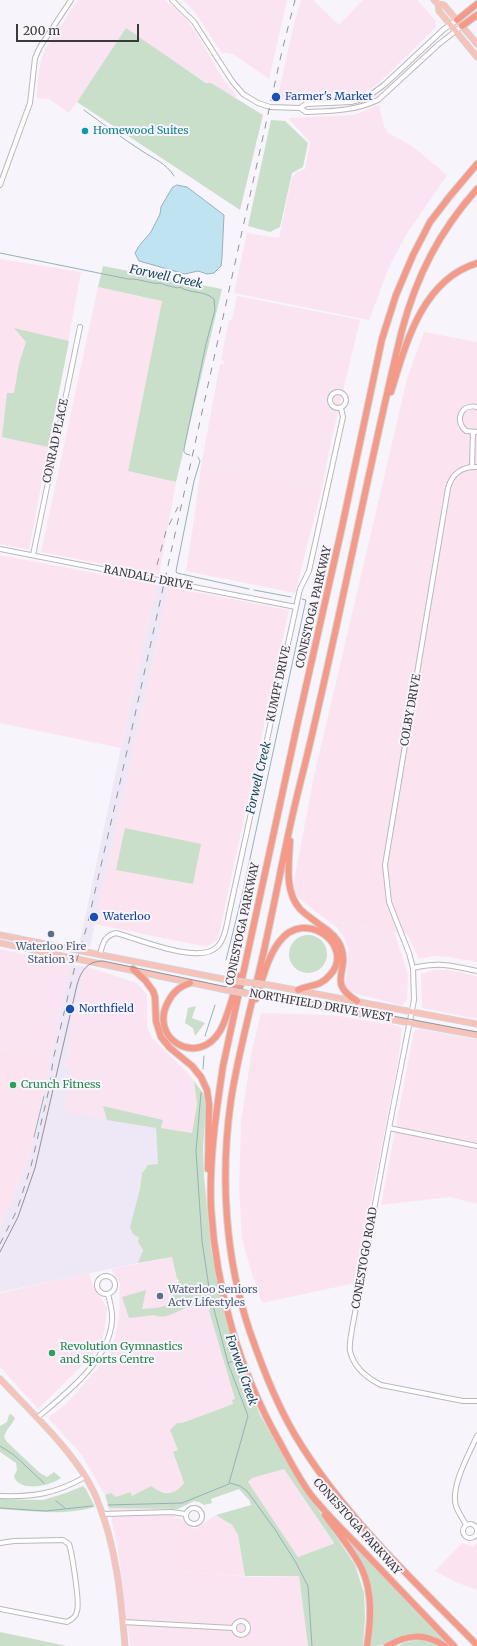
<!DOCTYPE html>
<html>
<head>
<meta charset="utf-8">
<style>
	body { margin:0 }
	#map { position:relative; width:477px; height:1646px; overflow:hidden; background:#f7f4fb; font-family:Merriweather,serif }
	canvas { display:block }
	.scale { position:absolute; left:16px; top:24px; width:123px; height:18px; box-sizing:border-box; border:2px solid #3a393c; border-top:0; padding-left:5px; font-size:12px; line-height:14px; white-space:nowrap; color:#3a393c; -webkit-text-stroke:3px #f7f4fb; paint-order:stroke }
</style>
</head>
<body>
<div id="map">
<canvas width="477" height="1646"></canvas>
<div class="scale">200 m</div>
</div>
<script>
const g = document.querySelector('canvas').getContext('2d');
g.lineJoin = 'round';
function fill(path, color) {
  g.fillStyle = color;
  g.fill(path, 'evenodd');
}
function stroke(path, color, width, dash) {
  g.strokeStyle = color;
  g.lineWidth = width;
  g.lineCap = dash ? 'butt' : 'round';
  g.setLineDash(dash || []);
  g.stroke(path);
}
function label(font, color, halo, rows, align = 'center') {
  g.font = font + ' Merriweather,serif';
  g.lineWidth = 4;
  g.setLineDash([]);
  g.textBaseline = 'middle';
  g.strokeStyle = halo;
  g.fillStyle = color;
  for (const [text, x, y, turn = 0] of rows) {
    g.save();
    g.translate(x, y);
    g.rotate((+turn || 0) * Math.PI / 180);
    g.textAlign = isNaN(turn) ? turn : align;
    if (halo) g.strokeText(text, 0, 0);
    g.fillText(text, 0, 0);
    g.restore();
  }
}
fill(new Path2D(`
	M78,0H165L179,11L195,31L223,79L237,96L234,100L126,30L69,113L49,99L37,98L38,77L41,60L46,48Z
	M183,0H287L269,79L233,54L221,52L195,12Z
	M301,0H313L339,25L363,0H417L435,20L436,27L380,82L372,88L356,96L277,100L294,24Z
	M379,105L384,126L388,133L412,146L447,175L406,235L389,267L369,320L234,293L247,233L279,238L292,177L297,172L305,169L310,142L288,118L354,115Z
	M237,296L360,320L331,441L322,488L201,466L220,364H224V361L221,360L229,320H232Z
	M328,921L394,932L408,974L407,999L402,1006L344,990L347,971L348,949L343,936L336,926Z
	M0,949L70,965L50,1060L0,1048Z
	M85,966L137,983L147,995V1027L153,1039L186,1071L194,1081L197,1104L192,1133L64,1113L71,1068L64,1067L65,1061H68L69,1042L74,1015Z
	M172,1257L177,1279L178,1311L198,1305L210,1309L209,1311L235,1399L233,1404L182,1423H177L178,1450L173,1453L184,1483L179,1490L171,1493L158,1492L131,1496L130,1492L116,1497L108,1494L105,1495L81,1454L48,1418L66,1404L106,1359L115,1337L119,1315L120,1283L111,1269Z
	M109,1508H175L179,1572L254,1577L299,1576L308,1646H130L118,1550Z`), '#fbe4f1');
fill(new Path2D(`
	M0,259L81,272L29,550L0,544Z
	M98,287L162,301L128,471L176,482L159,575L41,552Z
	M424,332L477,342V962L449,957L434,956L419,959L407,934L328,921L296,896L293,886L314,776L407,379Z
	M201,466L322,488L295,593L186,571L194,520Z
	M0,555L157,585L121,748L0,723Z
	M169,587L289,610L218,939L207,947L95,924Z
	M432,970H449L477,976V1019L422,1008L421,974Z
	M261,1013L333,1015L399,1026L402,1029L397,1067L355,1283L262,1303L252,1274L242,1239L239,1188L241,1122L252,1049Z
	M419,1029L477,1039V1204L450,1197L381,1205L414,1031Z
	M0,1048L50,1060L43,1105L32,1146L20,1180L0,1227Z
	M89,1273L92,1283L107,1308L104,1333L96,1352L38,1409L0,1367V1293Z
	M284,1469L334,1544L298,1557L248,1483L252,1478Z
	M216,1515L232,1525L238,1535L245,1576L179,1572L175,1518H180L188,1526L195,1529Z
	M462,1543L472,1546L477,1543V1590L458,1583L435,1571Z`), '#fbe4f0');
fill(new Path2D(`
	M157,585L169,587L90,947L79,946L121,748Z
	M70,965L85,966L74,1015L69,1042L68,1061H65L64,1067L71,1068L64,1112L156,1128L158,1164L145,1168L142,1173L140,1189L135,1236L140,1238L143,1254L138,1263L0,1292V1227L20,1180L32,1146L43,1105L50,1060Z`), '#ede7f6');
fill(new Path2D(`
	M126,28L206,83H211L263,115L240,210L77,102Z
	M271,120L285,121L308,143L303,167L292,173L280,227L270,232L248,226Z
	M103,266L222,289L176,482L128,471L162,301L98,287Z
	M14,328L69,341L48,447L2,437L7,393H14L19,364L26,342Z
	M125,828L201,844L193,884L116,870Z
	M289 954a19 19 0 1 1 38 0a19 19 0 1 1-38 0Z
	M196,1006L192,1018L205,1023L195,1036L193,1028L185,1023L188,1008Z
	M194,1081L203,1093L206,1106L203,1148L204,1176L211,1249L233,1347L260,1415L290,1467L355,1565L364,1593L365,1618L363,1646H308L299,1576H245L238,1535L232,1525L216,1515L251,1505L250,1501L239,1489L211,1499L212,1503L204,1505L199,1502L194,1501L178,1509L109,1508L105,1495L111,1493L116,1497L130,1492L132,1496L151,1486C164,1496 174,1496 184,1483L173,1452L178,1450L170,1430L177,1423H182L233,1404L232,1400L235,1399L209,1311L210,1308C207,1307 201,1305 198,1305C183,1305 168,1322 154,1315L129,1318L122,1297L146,1290L142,1309C171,1307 169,1307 179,1280L177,1279L172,1257L138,1263L143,1250L138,1242L139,1238L133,1234L130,1227L140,1189L142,1173L148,1165L158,1164L156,1128L107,1120L103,1106L163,1120L161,1128L192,1133L197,1104ZM284,1469L334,1543L333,1544L298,1557L248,1482L252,1478Z
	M11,1414L15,1418C12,1425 6,1429 4,1437L7,1442L40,1473L47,1477L54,1472L61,1478C50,1486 19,1493 14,1476L17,1470L16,1463L0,1452V1426L7,1422L9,1415Z
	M83,1486L86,1489L95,1507C65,1516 30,1511 0,1509V1499L43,1500L66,1493Z
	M348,1540L443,1639L441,1641C425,1634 413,1630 396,1638C382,1644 388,1646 370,1646L373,1614L371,1593L346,1542Z
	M0,1632L67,1646H0Z
	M418,1640L430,1641L437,1646H398L406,1642Z`), '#c9dfca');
const water = new Path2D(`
	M177,185L187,187L224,215L222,257L221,266L214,273L207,274L198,271L185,274L139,261L135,253L139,246L151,232L160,214L161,207L172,188Z`);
fill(water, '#bfe3f0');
stroke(water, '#97b0ba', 1);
stroke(new Path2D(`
	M84,110C103,124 122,138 142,151C154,159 166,163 174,176
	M0,253L128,279C139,278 153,285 160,283C164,285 173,287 178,288L180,287C190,294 204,290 214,299L215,310L206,344L184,449V452L186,454L190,455
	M198,457L200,461L194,481L176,571L177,573L249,589
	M254,590L291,597
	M226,960L241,900L306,600L302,599
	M205,1036L215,1005
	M203,1069L204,1056
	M201,1093L196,1151L202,1241L210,1294L228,1363L248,1416L229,1483
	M34,1137L44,1096
	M228,1363L233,1361
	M0,1446L14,1455L44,1483
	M230,1483L240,1486L247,1491L274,1528L295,1561L308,1586L312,1646
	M56,1501L65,1508
	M108,1505L182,1503L229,1484
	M0,1508L46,1511L92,1506`), '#97b0ba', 1);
const minor = new Path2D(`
	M172,0L194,22L232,81L243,94L258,103L270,107L300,108L306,112C331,111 355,111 378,100L439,44L462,26
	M300,108L306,104L351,102L366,98L384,85L444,29L457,20
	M0,185L30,103L35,58L40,47L71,0
	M330 400a8 8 0 1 1 16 0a8 8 0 1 1-16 0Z
	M477,407C461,403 454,421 466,431L477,432
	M472,467L473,432
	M477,467C462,466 452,474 448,488L385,865L389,902L409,953L413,968L414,1000L389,1128L352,1329C351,1336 349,1345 350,1351C354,1368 367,1378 381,1385L463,1401H477
	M0,549L296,607
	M33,555L80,327
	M100,954C103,943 104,936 116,933C138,939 199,965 217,947C226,938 227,921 230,909L296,607L300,589L309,571L343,417L341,408
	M413,968C440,962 450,965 477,971
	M389,1128L477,1146
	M97 1285a9 9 0 1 1 18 0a9 9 0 1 1-18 0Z
	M37,1418C65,1394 109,1361 112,1321C113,1311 110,1303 108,1294
	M0,1496C34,1497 55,1494 85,1477
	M186 1516a8 8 0 1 1 16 0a8 8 0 1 1-16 0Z
	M102,1514L172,1512L185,1514
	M463 1531a7 7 0 1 1 14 0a7 7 0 1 1-14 0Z
	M466,1525C463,1519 458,1512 456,1506C450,1487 469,1454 477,1436
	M0,1543L14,1541L63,1540L69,1544C72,1553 80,1603 77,1611C76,1617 72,1619 67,1622L0,1609
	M234 1628a7 7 0 1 1 14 0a7 7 0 1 1-14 0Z
	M123,1622L233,1628`);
const major = new Path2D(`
	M434,0L438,4L439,11L477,57
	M438,4L444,5L477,44
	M0,935L228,980
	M0,943L226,990
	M269,985L477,1024
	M267,997L477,1035
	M0,1379C31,1412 79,1456 96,1497C116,1544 121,1596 125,1646`);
const highway = new Path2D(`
	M457,20L477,4
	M462,26L477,15
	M477,189C439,232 417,275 402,330C370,461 345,594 314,726C307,758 298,790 291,822C282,862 275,901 266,941C255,994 239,1047 231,1100C220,1176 225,1259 250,1332C264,1372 280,1413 303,1448C351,1523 416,1583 477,1645
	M391,392C406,343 422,280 477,263
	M290,841C289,864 284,891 300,909C306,915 314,920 320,925C328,930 337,937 341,947C350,972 326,982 357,1001
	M133,969L145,980L153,991L155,997L156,1021L161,1037L170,1048L192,1066L201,1077L207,1090L209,1104L208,1169
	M190,983C179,987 173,992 168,1002C148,1039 198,1068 220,1031C229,1015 233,993 239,976
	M256,999C262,981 267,958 279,942C306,906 356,947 330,975C319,988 310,984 298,990
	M325,1515C337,1532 353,1550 362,1569C373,1593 371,1621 367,1646
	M387,1646C408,1634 424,1633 445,1646
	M454,1646C424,1615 395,1584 365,1553C347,1534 327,1515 311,1495C299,1479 289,1459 279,1441C239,1370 216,1289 211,1208C209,1160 216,1113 223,1066L297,726L342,527L382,339L396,295L413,255L430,222L450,196L477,164`);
stroke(minor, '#bab7bf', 6);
stroke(major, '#d4d3d4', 7);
stroke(highway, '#d4d3d4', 8);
stroke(minor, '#fff', 4);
stroke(major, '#f9c2b8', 5);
stroke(highway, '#f59989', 6);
stroke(new Path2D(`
	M0,1252L18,1217L35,1168L77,985C81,971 87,961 103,961L227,987L335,1005L477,1032`), '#949296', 1);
stroke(new Path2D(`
	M157,565L166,531L178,507
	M0,1244L17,1210L31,1166L50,1085L53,1060L75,966L87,926L115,805L282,51L295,0`), '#949296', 1, [7, 7]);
const majorBridge = new Path2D(`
	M228,980L269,985
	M226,990L267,997`);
stroke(majorBridge, '#d4d3d4', 7, []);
stroke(majorBridge, '#f9c2b8', 5);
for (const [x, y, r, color] of [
	[276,97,5,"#1a4fb4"],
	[85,131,4,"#0f9aa8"],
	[94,917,5,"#1a4fb4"],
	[51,934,4,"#5c6f8a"],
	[70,1009,5,"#1a4fb4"],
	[13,1085,4,"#2e9e5b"],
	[160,1296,4,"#5c6f8a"],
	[52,1353,4,"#2e9e5b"]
]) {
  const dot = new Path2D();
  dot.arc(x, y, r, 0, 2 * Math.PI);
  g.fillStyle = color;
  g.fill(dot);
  stroke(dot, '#f7f4fb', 1.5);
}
label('11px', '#164399', '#f7f4fb', [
	["Farmer's Market",285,97],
	["Waterloo",103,917],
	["Northfield",79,1009]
], 'left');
label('11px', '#0d838f', '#f7f4fb', [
	["Homewood Suites",93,131]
], 'left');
label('11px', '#3a393c', '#f7f4fb', [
	["CONRAD PLACE",56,441,-78],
	["RANDALL DRIVE",148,578,11],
	["CONESTOGA PARKWAY",314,607,-77],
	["KUMPF DRIVE",279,684,-78],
	["COLBY DRIVE",411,710,-80],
	["CONESTOGA PARKWAY",243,924,-78],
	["NORTHFIELD DRIVE WEST",321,1006,10],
	["CONESTOGO ROAD",365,1258,-80],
	["CONESTOGA PARKWAY",357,1527,48]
]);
label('11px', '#4e5e75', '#f7f4fb', [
	["Waterloo Fire",51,947],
	["Station 3",51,960],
	["Waterloo Seniors",168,1290,"left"],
	["Actv Lifestyles",168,1303,"left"]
]);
label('11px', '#27864d', '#f7f4fb', [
	["Crunch Fitness",21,1085],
	["Revolution Gymnastics",60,1347],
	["and Sports Centre",60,1360]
], 'left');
label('italic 12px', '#164756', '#f7f4fb', [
	["Forwell Creek",166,277,12],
	["Forwell Creek",259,778,-77],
	["Forwell Creek",241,1370,71]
]);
</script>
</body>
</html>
